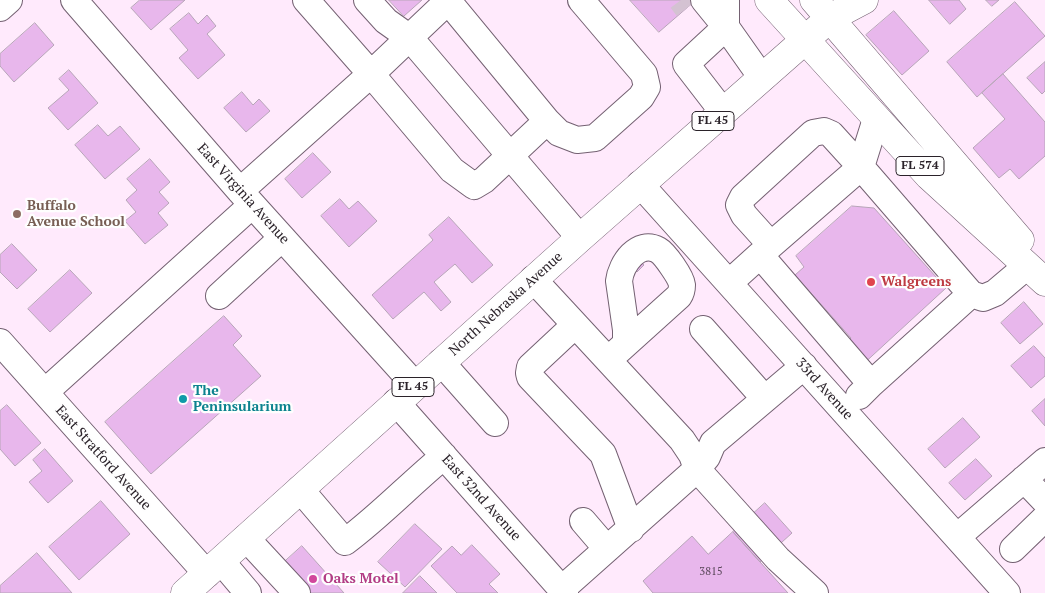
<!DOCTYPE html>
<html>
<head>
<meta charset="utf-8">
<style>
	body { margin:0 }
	canvas { display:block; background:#ffeafc }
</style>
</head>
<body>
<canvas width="1045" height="593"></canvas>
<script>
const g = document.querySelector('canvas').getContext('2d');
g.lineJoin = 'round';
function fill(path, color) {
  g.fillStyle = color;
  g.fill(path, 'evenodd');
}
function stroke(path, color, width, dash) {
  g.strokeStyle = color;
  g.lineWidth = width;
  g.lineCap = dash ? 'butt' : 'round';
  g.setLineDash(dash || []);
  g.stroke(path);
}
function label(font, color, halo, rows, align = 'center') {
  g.font = font + ' "PT Serif",serif';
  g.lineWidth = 4.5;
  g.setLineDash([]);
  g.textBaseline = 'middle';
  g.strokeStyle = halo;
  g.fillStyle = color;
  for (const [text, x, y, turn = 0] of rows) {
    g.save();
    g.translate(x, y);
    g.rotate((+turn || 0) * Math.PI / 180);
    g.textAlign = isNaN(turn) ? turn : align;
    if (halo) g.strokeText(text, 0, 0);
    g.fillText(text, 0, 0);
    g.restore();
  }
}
const building = new Path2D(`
	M140,0H185L151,30L131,8Z
	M389,0H422L404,16Z
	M630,0H696L659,32Z
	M929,0H959L966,9L950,24Z
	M986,0H999L992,6Z
	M1015,2L1045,36L977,97L947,62Z
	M894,11L929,51L902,75L866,35Z
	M189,13L198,24L207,15L216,26L207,34L225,55L198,79L179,58L188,50L170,29Z
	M35,23L54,45L14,82L0,66V54Z
	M1045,62V91L1042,94L1027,78Z
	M69,70L98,103L68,130L48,108L69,90L59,79Z
	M1003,74L1045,122V156L1019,179L1010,169L999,178L973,148L1005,119L982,93Z
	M242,92L253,105L259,99L270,111L246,132L224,108Z
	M98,125L108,136L120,126L140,149L105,179L75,145Z
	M313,153L331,172L302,198L285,179Z
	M150,159L170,182L159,192L169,203L158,213L168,225L145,244L125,221L136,212L126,200L137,190L127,179Z
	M340,199L349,209L358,201L377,221L349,247L321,216Z
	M852,206L874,208L946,288L860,367L842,346L851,338L795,275L804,267L796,256Z
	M449,217L493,265L472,283L455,264L434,282L451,302L441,311L424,292L393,319L372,295L433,240L429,235Z
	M12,244L37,270L17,289L0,272V255Z
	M638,259L644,265L637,272L631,266Z
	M70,270L92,293L50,332L28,309Z
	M1024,302L1043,324L1020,344L1001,323Z
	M224,316L242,336L233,345L261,376L151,474L105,422Z
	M1034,346L1045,358V376L1031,388L1011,366Z
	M1045,399V426L1032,411Z
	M7,405L41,443L15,466L0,449V411Z
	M963,418L980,437L945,468L928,449Z
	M45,449L73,481L48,503L29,482L42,471L33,460Z
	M976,459L992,476L965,500L949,483Z
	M101,501L130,534L79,580L49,547Z
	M765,503L792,533L760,562L733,532Z
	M415,524L442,549L405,587L378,562Z
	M733,532L788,593H653L643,581L692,536L708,554Z
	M472,545L500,574L489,584L498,593H457L431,566L452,546L461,555Z
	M302,546L344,593H307L281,565Z
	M37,553L72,593H0V586Z
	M420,576L437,593H403Z`);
fill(building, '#e8b7ec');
stroke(building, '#b7a5b8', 1);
stroke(new Path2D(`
	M681,0L687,8`), '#d4c2d2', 26, [26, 13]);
const minor = new Path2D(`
	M74,0L240,191L415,385
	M306,0L371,74L449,0
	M367,0L386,21L410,38L580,238
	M704,0L726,27L762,78
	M448,1L547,121
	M0,8L9,0
	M723,112L686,64L726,27V0
	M640,184L1007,593
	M240,191L371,74L452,170L474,186L484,180L547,121L559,133L577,140L595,138L641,97L647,87L644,74L581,0
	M760,255L871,384L859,396
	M533,279L682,440L692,455L697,469L778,559L815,593
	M729,283L771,245L861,167L831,134L824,131L813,133L743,197L739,205L744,215L771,245
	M971,294L983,298L995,293L1027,266
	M219,296L282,238
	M575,325L530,367L529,373L530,377L603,454L631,529
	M703,329L765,399
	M0,342L207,574
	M608,360L679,296C681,293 682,289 682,285C681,277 665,254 658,250C638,239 621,264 619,281L626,330V343
	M441,362L495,423
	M871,384L971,294L861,167L876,119
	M45,392L252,205
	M396,402L565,593
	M1024,479L1045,501
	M300,489L345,542C380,516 410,484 444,456
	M583,521L607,549
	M957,537L1045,461
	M246,538L297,593
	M1013,549L1045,518
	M221,561L248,593
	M562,589L697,469L707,457L713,443L804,366`);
const major = new Path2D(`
	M769,0L929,176L1045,282
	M814,0L1020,240
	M185,593L580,238L830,18L864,0`);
stroke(minor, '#746172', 28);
stroke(major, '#746172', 29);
stroke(minor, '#fff', 26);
stroke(major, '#fff', 28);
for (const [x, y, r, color] of [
	[17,214,5,"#8d6e63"],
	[871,282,5,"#e0444e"],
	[183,399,5,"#0f9aa8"],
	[313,579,5,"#d1479c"]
]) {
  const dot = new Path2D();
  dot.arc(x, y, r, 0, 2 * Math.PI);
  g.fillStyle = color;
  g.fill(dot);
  stroke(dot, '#fefefe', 2);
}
label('11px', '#5a475a', null, [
	["3815",711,572]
]);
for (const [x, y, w] of [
	[713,121,42],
	[920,166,48],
	[413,387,42]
]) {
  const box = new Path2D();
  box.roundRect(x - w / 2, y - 9.5, w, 19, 4);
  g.fillStyle = '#fefefe';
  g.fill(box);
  stroke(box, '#2a2229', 1);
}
label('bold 12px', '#2a2229', null, [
	["FL 45",713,121],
	["FL 574",920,166],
	["FL 45",413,387]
]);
label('14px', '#2a2229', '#fefefe', [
	["East Virginia Avenue",243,194,48],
	["North Nebraska Avenue",506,304,-42],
	["33rd Avenue",824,389,48],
	["East Stratford Avenue",103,458,48],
	["East 32nd Avenue",481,498,48]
]);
label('bold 14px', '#785e54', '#fefefe', [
	["Buffalo",27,206],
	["Avenue School",27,222]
], 'left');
label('bold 14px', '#be3a42', '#fefefe', [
	["Walgreens",881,282]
], 'left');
label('bold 14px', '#0d838f', '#fefefe', [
	["The",193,391],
	["Peninsularium",193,407]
], 'left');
label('bold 14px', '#b23c85', '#fefefe', [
	["Oaks Motel",323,579]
], 'left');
</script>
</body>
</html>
